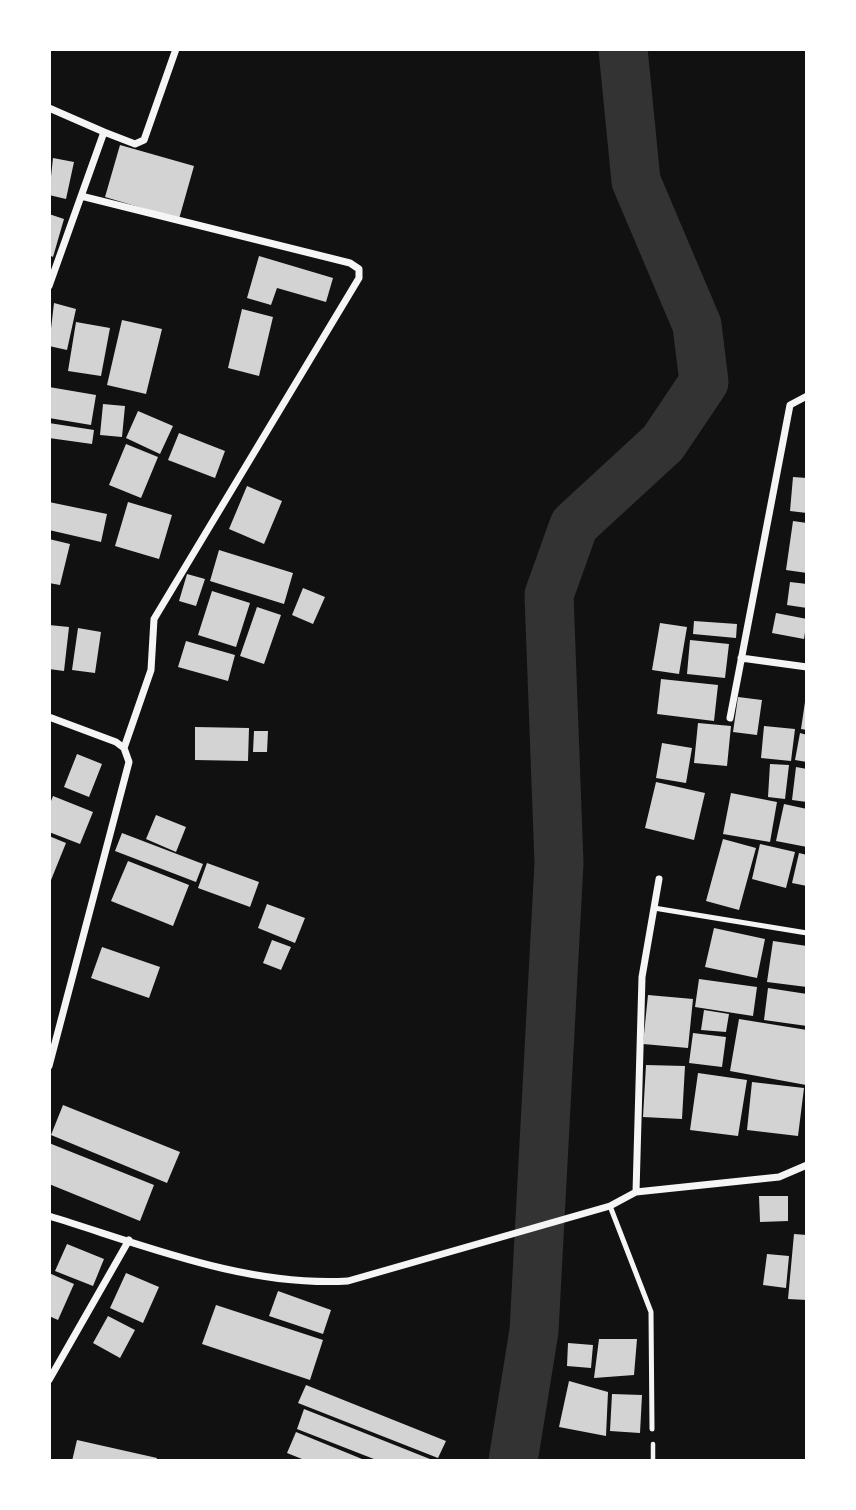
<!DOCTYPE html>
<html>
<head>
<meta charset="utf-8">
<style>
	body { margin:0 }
	#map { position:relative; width:856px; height:1510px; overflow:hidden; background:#111; font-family:Raleway,sans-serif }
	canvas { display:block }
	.frame { position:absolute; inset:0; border:51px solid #fff; pointer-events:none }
</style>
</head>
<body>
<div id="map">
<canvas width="856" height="1510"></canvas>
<div class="frame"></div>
</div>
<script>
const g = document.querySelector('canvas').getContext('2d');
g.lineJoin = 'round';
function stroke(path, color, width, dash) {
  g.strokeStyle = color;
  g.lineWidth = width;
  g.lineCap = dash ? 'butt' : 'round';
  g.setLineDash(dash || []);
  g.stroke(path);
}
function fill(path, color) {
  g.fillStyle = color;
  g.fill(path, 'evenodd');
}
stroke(new Path2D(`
	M513,1461L534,1331L559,863L549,595L574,525L663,443L704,382L697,325L636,181L623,49`), '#333', 49);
fill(new Path2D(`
	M120,145L194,166L179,219L105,197Z
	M53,158L74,162L66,199L49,195Z
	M49,214L64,219L53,257L49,255Z
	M259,256L333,278L326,302L277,288L271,305L247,298Z
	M54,303L76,309L67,350L49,346Z
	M242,309L273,317L259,376L228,368Z
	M122,320L162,329L146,394L107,385Z
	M76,322L110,328L101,376L68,371Z
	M49,387L96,395L91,425L49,418Z
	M103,404L125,406L122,437L100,435Z
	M138,411L173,426L160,454L126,438Z
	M49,423L94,430L92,444L49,438Z
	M179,433L225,451L215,478L168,460Z
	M126,444L158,457L141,498L109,485Z
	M793,477L807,478V513L790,511Z
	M247,486L282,501L264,544L229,529Z
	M49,502L107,514L101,542L49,530Z
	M128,502L172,515L159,559L115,546Z
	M793,521L807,523V573L786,570Z
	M49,539L70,544L60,585L49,583Z
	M219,550L293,573L284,604L210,581Z
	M187,574L205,579L196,606L179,601Z
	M790,582L807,584V608L787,605Z
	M303,588L325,597L313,624L292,615Z
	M212,591L250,603L236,647L198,635Z
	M257,607L281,615L264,664L240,656Z
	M776,613L807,619L804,639L772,633Z
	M694,621L737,624L736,638L693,634Z
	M660,623L687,627L679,674L652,670Z
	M49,625L69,627L64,671L49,669Z
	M78,628L101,632L95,673L72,670Z
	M690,640L729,644L725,678L687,674Z
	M186,641L235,655L228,681L178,667Z
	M661,679L718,685L714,721L657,714Z
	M738,697L762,700L757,735L733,732Z
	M805,702H807V730L801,729Z
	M698,723L731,726L727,766L694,763Z
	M764,726L795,729L791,761L761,758Z
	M195,727L249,728L248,761L195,760Z
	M254,731H268L267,752H253Z
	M800,733L807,735V762L795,760Z
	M662,743L692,748L686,783L656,778Z
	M77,754L102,764L89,797L64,787Z
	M770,764L789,765L785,799L768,797Z
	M796,767L807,769V802L792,800Z
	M656,782L705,793L694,840L645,828Z
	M731,793L777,802L770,842L723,834Z
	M53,796L93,812L80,844L49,832V806Z
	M784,804L807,809V847L776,841Z
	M156,815L186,827L176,852L146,839Z
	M122,833L203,864L196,882L115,851Z
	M49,836L66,843L49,885Z
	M723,839L756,848L739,910L706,901Z
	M760,844L795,852L786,888L752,879Z
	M799,853L807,855V886L792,883Z
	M128,861L189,885L173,926L111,901Z
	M207,863L259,882L250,907L198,888Z
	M267,904L305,918L295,943L258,928Z
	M714,928L765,939L757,978L705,967Z
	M272,940L291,947L281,970L263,963Z
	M773,941L807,946V987L767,982Z
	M102,947L160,967L149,998L91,978Z
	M699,979L757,987L753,1016L695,1007Z
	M768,988L807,994V1026L764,1020Z
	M648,995L693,999L688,1048L643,1044Z
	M704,1010L729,1014L726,1032L701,1030Z
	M739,1019L807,1030L806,1085L730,1071Z
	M693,1033L726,1037L722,1067L689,1063Z
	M646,1065L685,1066L682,1119L643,1117Z
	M698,1073L747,1080L738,1136L690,1130Z
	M752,1082L804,1088L798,1136L747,1130Z
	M63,1105L180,1152L167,1183L51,1135Z
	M49,1143L154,1185L140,1221L49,1184Z
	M759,1196H788V1221L760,1222Z
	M794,1234L807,1235V1300L788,1299Z
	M67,1244L104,1259L93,1286L55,1271Z
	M767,1254L789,1256L786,1288L763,1285Z
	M49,1273L74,1284L58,1320L49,1316Z
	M126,1273L159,1287L143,1323L110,1308Z
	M278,1291L331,1310L323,1334L269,1316Z
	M216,1305L323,1340L310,1380L202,1344Z
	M108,1316L135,1330L120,1358L93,1343Z
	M599,1339H637L634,1375L594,1378Z
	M568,1343L593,1345L591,1368L567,1366Z
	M569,1381L608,1392L606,1436L559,1427Z
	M306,1385L446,1441L438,1458L298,1403Z
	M612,1394L642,1395L640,1433L610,1431Z
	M304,1409L435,1461H379L297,1429Z
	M296,1432L367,1461H307L287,1453Z
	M77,1440L157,1458L156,1461H72Z`), '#d3d3d3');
stroke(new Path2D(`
	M653,1444V1461`), '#f5f5f5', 4.5);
stroke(new Path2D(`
	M654,908L807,933
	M610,1206L651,1312L652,1429`), '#f5f5f5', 5);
stroke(new Path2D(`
	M49,108L104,132
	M81,196L350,263L359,269V278L154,619L151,670L124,748
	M49,286L104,132L135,144L144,140L176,49
	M741,658L807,667
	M49,717L116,742L124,748L129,762L49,1066
	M730,718L790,405L807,396
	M636,1192L642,977L659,879
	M49,1216C144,1245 246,1287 348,1281L610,1206L636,1192L779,1177L807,1165
	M49,1380L129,1240`), '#f5f5f5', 7);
</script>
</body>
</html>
